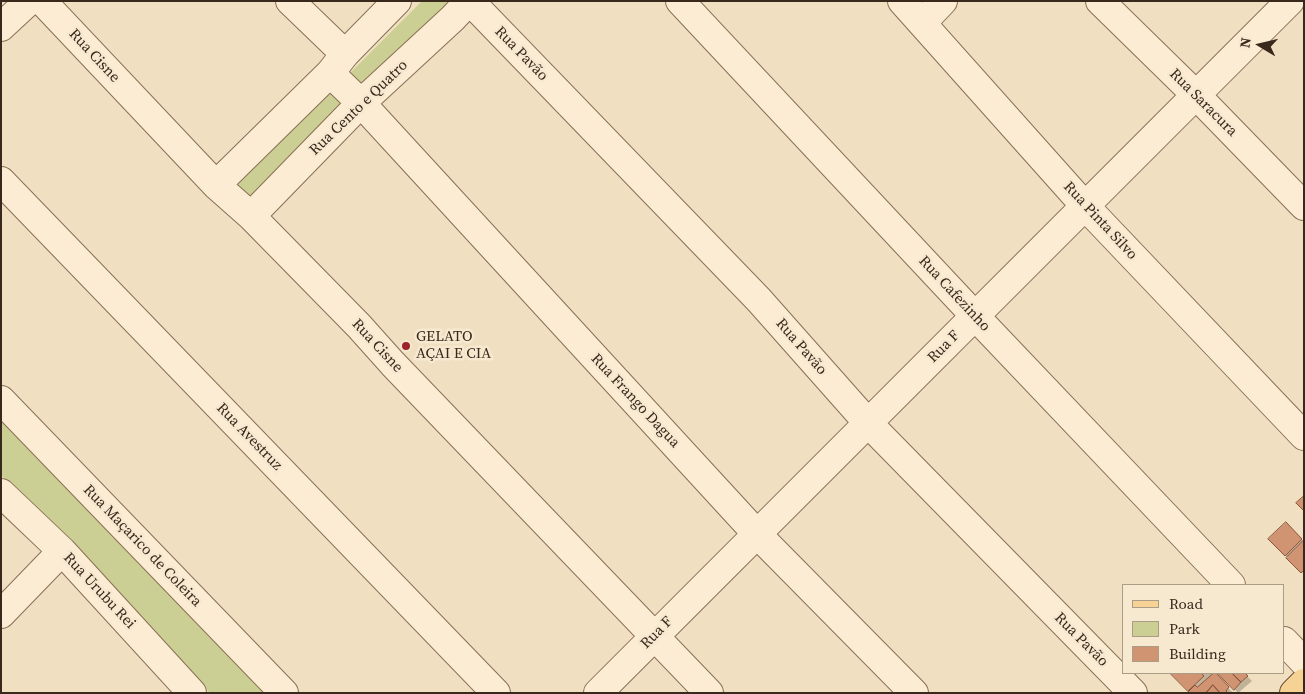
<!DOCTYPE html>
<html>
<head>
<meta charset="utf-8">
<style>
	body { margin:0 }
	#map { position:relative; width:1305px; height:694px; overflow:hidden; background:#f0dfc0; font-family:"Source Serif 4",serif }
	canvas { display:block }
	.frame { position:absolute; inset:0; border:2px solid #39281c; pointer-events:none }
	.legend { position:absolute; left:1122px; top:584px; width:162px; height:90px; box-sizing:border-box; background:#f7e9d0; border:1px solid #ab9c88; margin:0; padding:6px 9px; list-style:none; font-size:15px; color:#39281c }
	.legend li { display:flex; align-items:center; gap:10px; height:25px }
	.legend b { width:25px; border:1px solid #ab9c88 }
	.north { position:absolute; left:1235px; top:20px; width:50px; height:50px; -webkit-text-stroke:4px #f7e9d0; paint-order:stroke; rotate:279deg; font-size:14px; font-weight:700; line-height:20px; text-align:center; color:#39281c }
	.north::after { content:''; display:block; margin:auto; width:18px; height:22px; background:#39281c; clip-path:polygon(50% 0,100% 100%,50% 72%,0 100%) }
</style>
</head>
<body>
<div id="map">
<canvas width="1305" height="694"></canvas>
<div class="frame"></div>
<ul class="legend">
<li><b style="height:6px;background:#f6d295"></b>Road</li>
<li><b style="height:14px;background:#cbcf93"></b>Park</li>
<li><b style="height:14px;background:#d19473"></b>Building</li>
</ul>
<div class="north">N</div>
</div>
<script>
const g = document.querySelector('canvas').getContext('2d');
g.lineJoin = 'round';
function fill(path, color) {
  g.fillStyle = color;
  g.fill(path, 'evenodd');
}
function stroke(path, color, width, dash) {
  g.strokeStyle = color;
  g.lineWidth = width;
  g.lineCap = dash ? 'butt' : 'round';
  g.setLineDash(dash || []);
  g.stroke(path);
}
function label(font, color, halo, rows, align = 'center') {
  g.font = font + ' "Source Serif 4",serif';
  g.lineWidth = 5;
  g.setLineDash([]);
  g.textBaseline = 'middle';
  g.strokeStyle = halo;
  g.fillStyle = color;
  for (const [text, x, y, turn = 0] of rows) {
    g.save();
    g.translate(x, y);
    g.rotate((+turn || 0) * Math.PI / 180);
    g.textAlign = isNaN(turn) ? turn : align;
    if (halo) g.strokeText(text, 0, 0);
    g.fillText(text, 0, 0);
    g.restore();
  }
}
fill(new Path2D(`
	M422,1H445L450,6L361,95L344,79Z
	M337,84L353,101L248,203L232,187Z
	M1,415L265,693H210L1,475Z`), '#cbcf93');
fill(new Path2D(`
	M1286,524L1304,542V574L1270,539Z
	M1171,673H1215L1233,693H1188L1190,691Z
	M1220,673H1244L1252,681L1238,693Z`), '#0003');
const building = new Path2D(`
	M1304,496V511L1296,503Z
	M1286,522L1302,539L1285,556L1268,539Z
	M1304,540V570L1301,573L1286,558Z
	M1170,673H1201L1204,676L1188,691Z
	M1214,673H1216L1229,687L1226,691L1228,693H1220L1213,685L1206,693H1187L1195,685L1197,687Z
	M1218,673H1232L1241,682L1234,690Z
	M1232,673H1245L1248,676L1241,682Z
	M1213,685L1220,693H1206Z`);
fill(building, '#d19473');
stroke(building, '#8b563b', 1);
const minor = new Path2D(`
	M42,1L216,185L251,216L359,326L393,364L709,693
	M290,1L345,54
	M470,1L759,300L868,423L1133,693
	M680,1L975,316L1231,585
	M902,1L1085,206L1304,436
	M1100,1L1196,95L1304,206
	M922,23L943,1
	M1,27L29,1
	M330,73L361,103L757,534L914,693
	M1,181L496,693
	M216,185L330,73L345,54L397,1
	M251,216L361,103L453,18L469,1
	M1,400L284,693
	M1,493L62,551L192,693
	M1,614L62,551
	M1284,641L1304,662
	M598,693L1290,1`);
const major = new Path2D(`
	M1294,693L1304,683`);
stroke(minor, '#8a6f57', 30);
stroke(major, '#573d2b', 30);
stroke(minor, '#fbecd3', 28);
stroke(major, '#f6d295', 28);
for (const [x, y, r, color] of [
	[406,346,5,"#9c232c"]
]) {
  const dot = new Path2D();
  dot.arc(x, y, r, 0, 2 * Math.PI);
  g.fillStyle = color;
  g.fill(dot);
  stroke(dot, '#f7e9d0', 2);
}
label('15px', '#39281c', '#f7e9d0', [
	["Rua Pavão",521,54,46],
	["Rua Cisne",94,56,47],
	["Rua Saracura",1203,103,45],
	["Rua Cento e Quatro",359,108,-44],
	["Rua Pinta Silvo",1100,221,47],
	["Rua Cafezinho",954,294,47],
	["Rua Cisne",377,346,47],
	["Rua Pavão",801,347,49],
	["Rua F",944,347,-45],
	["Rua Frango Dagua",635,401,47],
	["Rua Avestruz",249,437,46],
	["Rua Maçarico de Coleira",142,546,46],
	["Rua Urubu Rei",99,591,47],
	["Rua F",657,633,-45],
	["Rua Pavão",1081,640,45]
]);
label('15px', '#39281c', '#f7e9d0', [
	["GELATO",416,337],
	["AÇAI E CIA",416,354]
], 'left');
</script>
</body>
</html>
